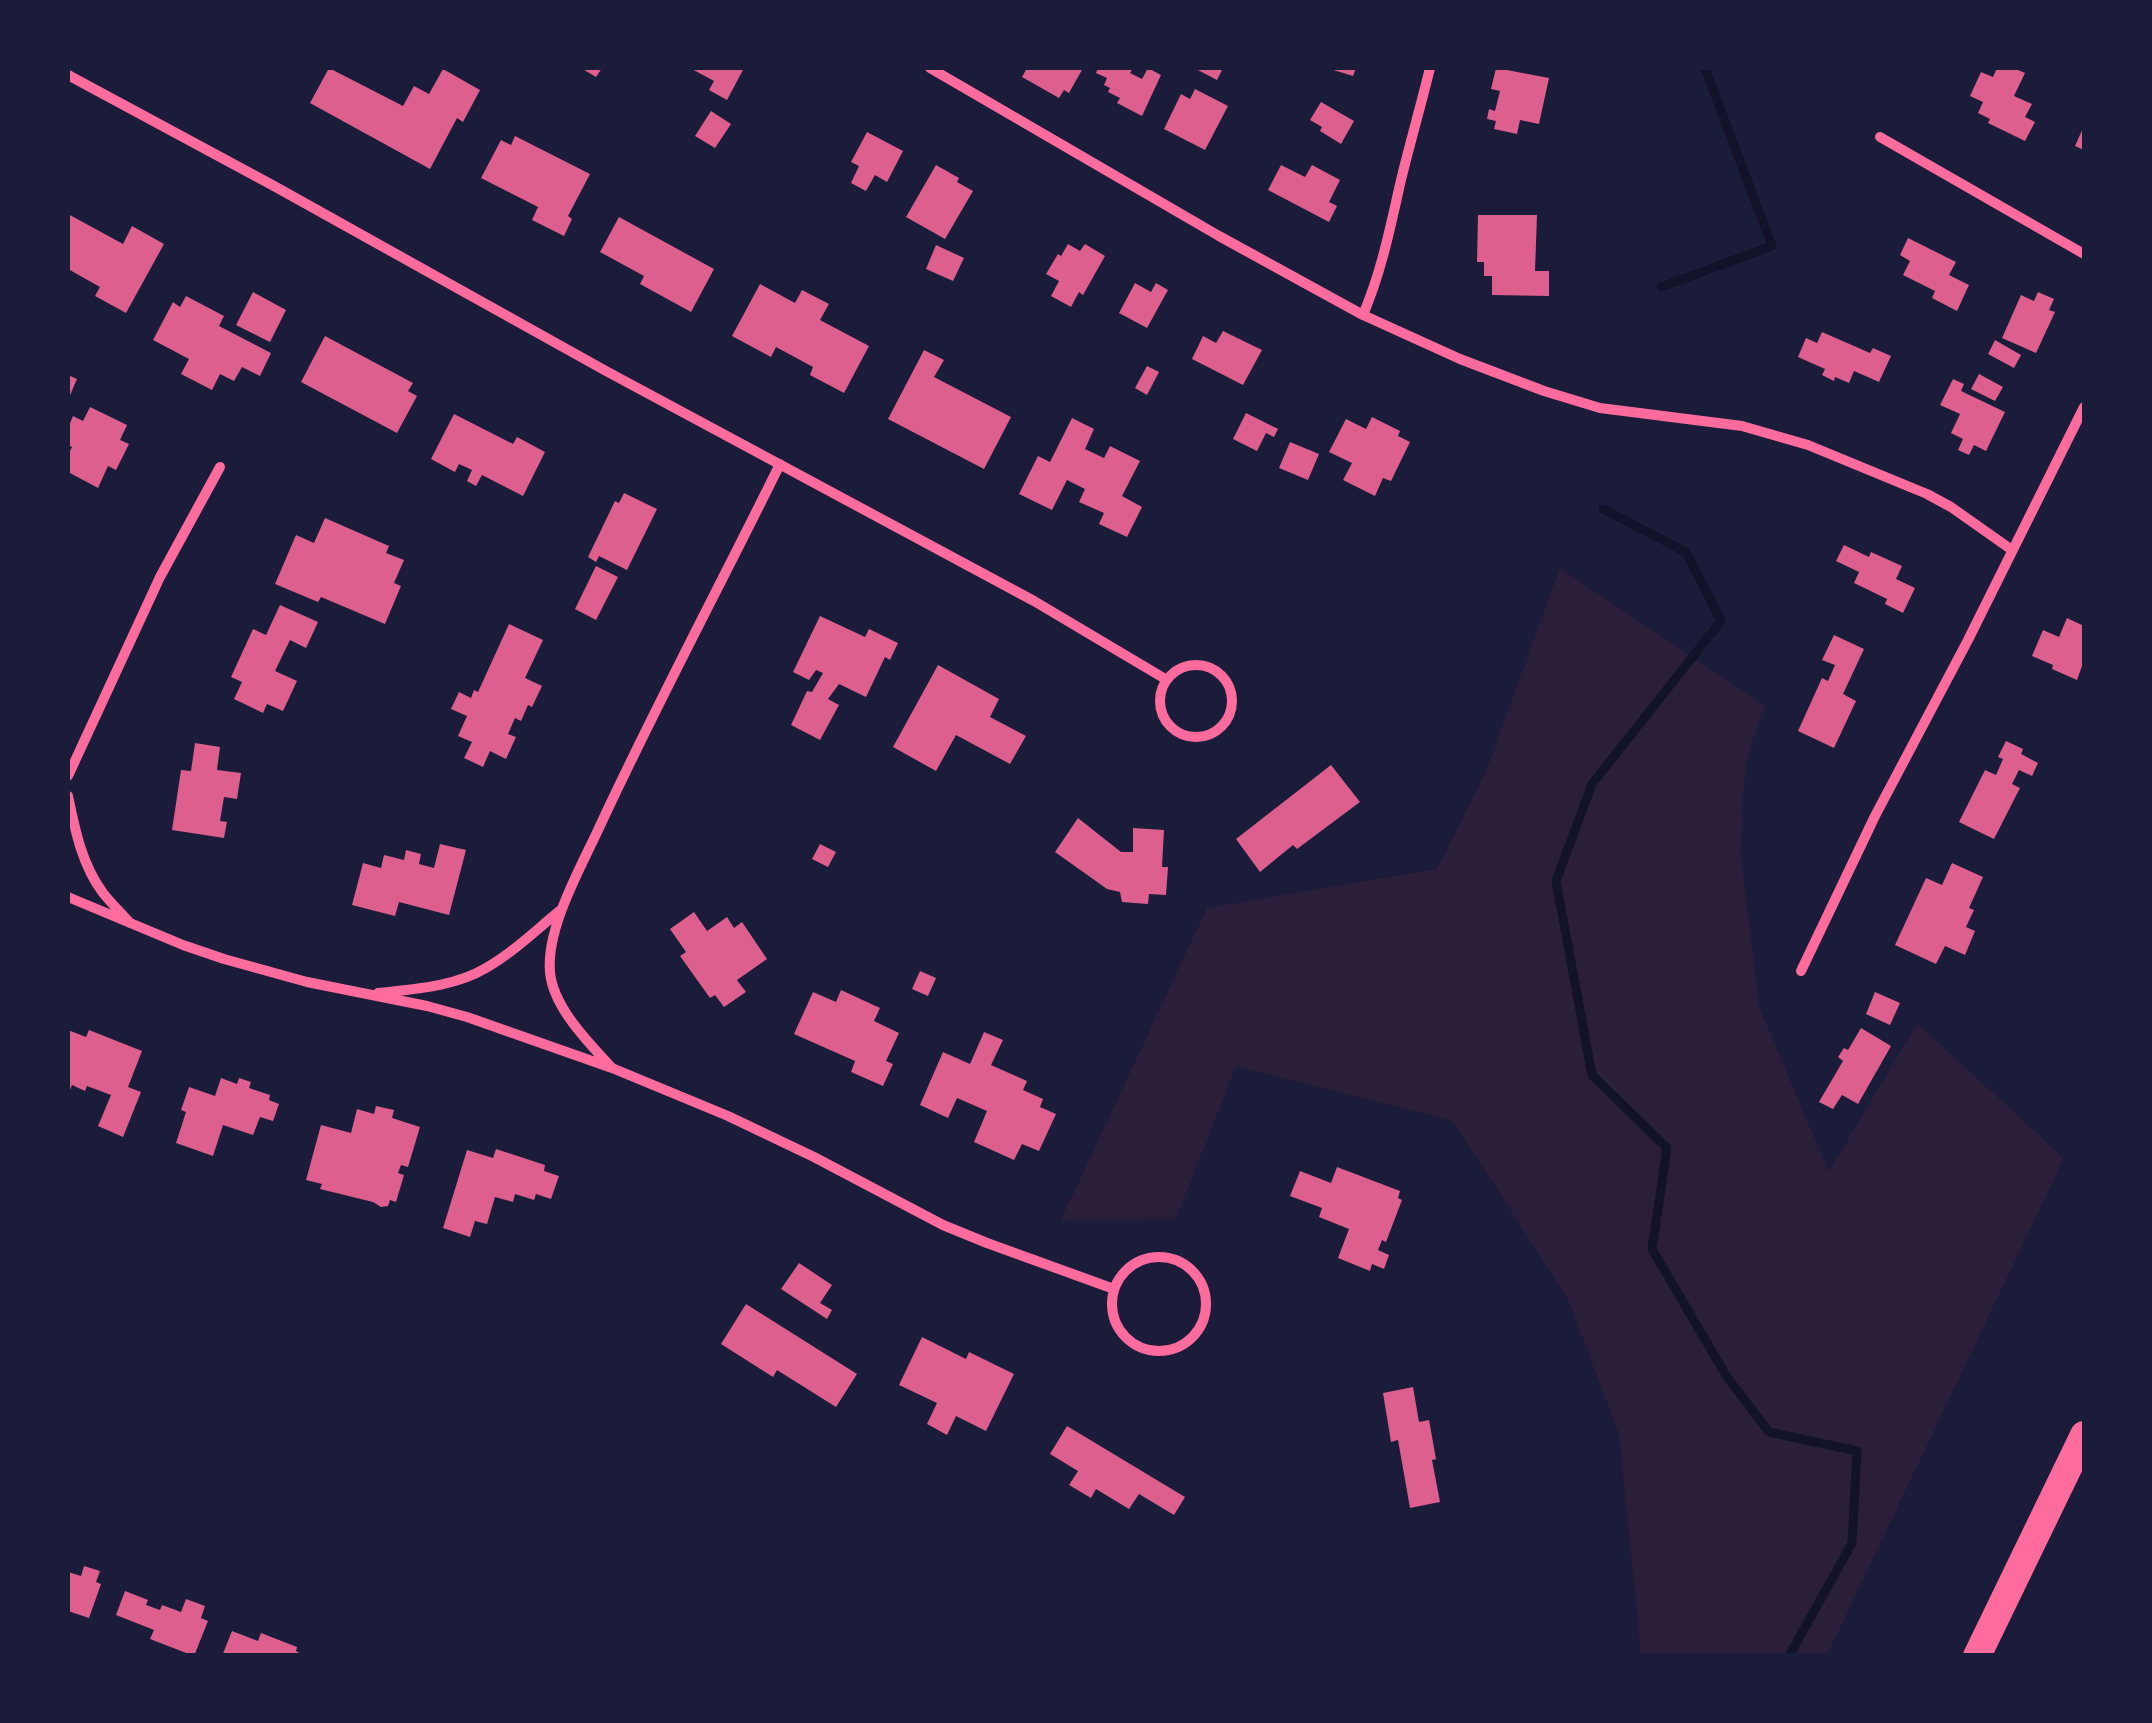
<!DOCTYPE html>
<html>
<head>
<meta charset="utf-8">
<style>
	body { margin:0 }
	#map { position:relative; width:2152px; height:1723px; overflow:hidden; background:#1b1b3a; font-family:"Alegreya Sans",sans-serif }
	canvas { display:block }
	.frame { position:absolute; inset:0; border:70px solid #1b1b3a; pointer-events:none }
</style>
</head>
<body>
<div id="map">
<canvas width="2152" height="1723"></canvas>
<div class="frame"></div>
</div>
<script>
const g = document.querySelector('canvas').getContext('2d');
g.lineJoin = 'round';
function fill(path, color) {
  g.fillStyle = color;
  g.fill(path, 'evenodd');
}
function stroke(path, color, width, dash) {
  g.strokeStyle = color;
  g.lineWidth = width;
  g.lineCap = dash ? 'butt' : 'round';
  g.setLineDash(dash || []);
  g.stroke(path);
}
fill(new Path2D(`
	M1560,568L1765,706L1748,753L1743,795L1741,854L1759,1007L1829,1172L1917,1023L2064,1158L1827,1655H1641L1619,1434L1568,1299L1453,1121L1236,1066L1176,1219L1061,1220L1207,908L1437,869L1485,774Z`), '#2a1e3b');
stroke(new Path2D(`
	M1661,287L1772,246L1705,68
	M1603,509L1686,552L1721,621L1592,784L1556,881L1592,1075L1667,1148L1652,1249L1727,1377L1769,1432L1857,1451L1852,1543L1789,1656`), '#12122b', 9);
fill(new Path2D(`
	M329,68L403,106L414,86L429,94L443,69L480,90L463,122L457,118L430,169L310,103Z
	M581,68H602L596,77Z
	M690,68H744L727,100L709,90L714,81Z
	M1027,68H1083L1069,93L1064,90L1059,98L1022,77Z
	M1098,68H1133L1130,73L1142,79L1148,68L1161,75L1142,116L1117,103L1120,98L1108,92L1110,88L1104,85L1107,78L1096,73Z
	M1194,68H1223L1217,80Z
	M1327,68H1356L1353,76Z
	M1496,68L1549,78L1539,124L1520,120L1517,134L1494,129L1496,121L1487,119L1489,109L1495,111L1500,91L1491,89Z
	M1997,68H2013L2025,73L2014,96L2032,104L2025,117L2035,122L2025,141L1988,123L1990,119L1978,113L1983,102L1970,96L1981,72L1993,77Z
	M1195,89L1228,106L1205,150L1164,129L1181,94L1190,99Z
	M1321,102L1354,121L1341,144L1320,131L1322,127L1310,120Z
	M711,111L731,124L715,148L695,136Z
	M2084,126V150L2075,146Z
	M867,132L903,151L887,182L875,175L866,191L851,183L859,166L851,162Z
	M515,136L590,174L568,216L572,219L564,236L532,220L538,207L481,178L501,140L511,145Z
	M936,165L959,178L957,182L973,191L945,239L906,217Z
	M1281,165L1305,177L1312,165L1340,180L1329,202L1337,206L1329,222L1268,190Z
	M68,214L123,244L132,226L164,244L126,313L95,296L100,287L68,269Z
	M1478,215H1537L1535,271H1549V296L1492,295V276H1484V262H1477Z
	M619,217L714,269L691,312L640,284L644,276L600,252Z
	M1908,238L1956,262L1949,275L1969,285L1957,311L1932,298L1935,291L1903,275L1910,261L1900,255Z
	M1068,244L1080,251L1085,244L1105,256L1083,295L1079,292L1071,307L1051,296L1059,281L1046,274L1058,254L1061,256Z
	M936,245L964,258L953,281L926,269Z
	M1135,283L1151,292L1156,283L1168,290L1147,328L1119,313Z
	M760,284L795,303L802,290L829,304L820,320L869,346L844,393L810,375L813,367L776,347L771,357L732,336Z
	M253,292L286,310L270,342L236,325Z
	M2038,292L2054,299L2049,310L2055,312L2036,353L2002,338L2021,295L2034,301Z
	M186,296L224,316L219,326L271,353L260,376L242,367L234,381L220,374L212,390L181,374L189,359L153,340L173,302L180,307Z
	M1223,331L1262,350L1243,385L1192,359L1203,336L1216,343Z
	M1822,332L1870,353L1873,348L1891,356L1879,382L1854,371L1849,383L1835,377L1834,381L1822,375L1825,369L1798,357L1806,338L1817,343Z
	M325,336L413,383L408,391L417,396L397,433L301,382Z
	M1995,340L2021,355L2014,368L1988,354Z
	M924,350L944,360L934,377L1011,417L984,469L888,419Z
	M1147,366L1159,372L1147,395L1135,388Z
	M1979,374L2003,387L1995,401L1971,389Z
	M68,375L77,379L68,400Z
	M1953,379L1964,384L1961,391L2005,412L1986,451L1974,445L1969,455L1958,450L1963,439L1951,433L1960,414L1940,405Z
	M90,407L127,425L120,440L129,444L116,470L108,466L98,488L68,472V455L72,447L68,445V428L73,416L83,421Z
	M1246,413L1278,429L1274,437L1266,433L1257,451L1233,439Z
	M454,414L513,444L517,437L545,452L523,496L482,475L476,486L467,481L472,470L459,464L455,472L431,459Z
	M1372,417L1400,431L1398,436L1410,442L1391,481L1383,478L1375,496L1343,480L1352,463L1329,452L1346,419L1366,429Z
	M1072,418L1094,429L1085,449L1104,458L1110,446L1140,461L1122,496L1142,507L1127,537L1099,524L1104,513L1079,502L1085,489L1067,480L1052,510L1019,494L1038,456L1050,462Z
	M1290,442L1319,454L1308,480L1279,468Z
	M624,493L657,509L627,570L599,556L596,562L588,557L615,501L619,503Z
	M325,518L389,546L386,553L404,560L394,583L401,586L385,624L321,597L318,602L275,584L296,535L314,543Z
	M1844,545L1869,557L1871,552L1902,566L1896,579L1915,588L1903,613L1885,604L1887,599L1854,583L1859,572L1836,561Z
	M596,566L618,577L596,620L575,609Z
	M280,605L318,622L306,648L290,640L275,671L297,681L283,711L267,704L263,713L234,699L242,682L231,677L253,629L266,635Z
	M820,616L865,637L869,629L898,643L890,660L885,657L866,697L839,684L828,699L839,705L820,740L791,725L807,691L812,692L823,673L816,670L809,680L793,672Z
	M2067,618L2084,626V667L2082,666L2077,680L2052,669L2053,665L2032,656L2043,630L2059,637Z
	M509,624L543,640L525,678L542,686L532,707L528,705L521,721L515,718L508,734L516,737L506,759L490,751L483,767L464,758L472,742L458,736L467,716L451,709L459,692L471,698L474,690L478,692Z
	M1834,635L1864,649L1843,694L1856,701L1834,748L1798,731L1822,678L1828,681L1835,665L1822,660Z
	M938,665L999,699L990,717L1026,736L1010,764L956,735L936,771L893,747Z
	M2006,741L2023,749L2021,754L2038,763L2032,776L2019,770L2012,784L2020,788L1994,839L1959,822L1985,770L1996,775L2003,759L1998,757Z
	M195,743L220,747L217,770L241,773L237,799L224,797L220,821L227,822L224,838L172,830L181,770L191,771Z
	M1331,765L1360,802L1297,849L1293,845L1260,872L1236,839Z
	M1078,818L1121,852H1133V828L1164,830L1162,867H1168L1166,895L1149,894L1148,904L1122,902L1120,892L1107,889L1055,852Z
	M440,844L466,850L449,915L399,902L395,916L352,905L363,863L381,868L384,855L404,860L406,850L421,854L419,864L434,868Z
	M820,844L836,852L828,867L812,859Z
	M1952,863L1983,877L1969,908L1974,910L1966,927L1975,931L1965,955L1945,946L1936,964L1895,945L1926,878L1942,885Z
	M694,912L707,931L727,917L734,928L742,922L767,959L737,980L746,992L724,1007L715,995L710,998L680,956L686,952L670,929Z
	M920,971L936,978L928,996L912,989Z
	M841,990L880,1008L874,1021L899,1033L886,1061L893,1064L883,1086L851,1072L855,1061L794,1034L813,992L836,1002Z
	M1875,992L1900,1003L1890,1025L1866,1014Z
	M1861,1028L1891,1046L1858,1104L1842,1095L1833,1109L1819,1102L1843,1061L1838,1057L1844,1048L1848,1050Z
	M68,1030L86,1037L89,1030L142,1051L128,1087L141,1092L123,1137L98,1126L111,1095L87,1086L85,1091L72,1085L68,1095Z
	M984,1032L1003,1040L991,1065L1027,1081L1023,1090L1043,1099L1040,1107L1056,1114L1039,1151L1022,1144L1014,1160L974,1142L987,1111L957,1098L948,1118L920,1105L943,1052L970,1064Z
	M221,1078L237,1084L239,1078L251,1082L249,1088L270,1095L269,1100L279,1104L273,1121L260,1117L253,1135L223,1125L213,1156L176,1143L186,1112L181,1110L189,1087L215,1096Z
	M376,1106L394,1110L392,1118L420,1127L408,1167L401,1165L398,1173L404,1175L396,1202L390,1200L388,1206L381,1207L373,1202L320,1189L322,1184L306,1180L321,1125L351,1133L357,1109L374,1114Z
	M496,1149L545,1165L544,1171L559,1176L551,1199L536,1194L534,1200L515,1194L513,1202L495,1197L487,1224L475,1221L470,1237L443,1228L467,1150L493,1158Z
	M1337,1167L1400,1191L1398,1198L1402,1200L1386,1242L1382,1240L1378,1250L1389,1255L1384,1269L1372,1264L1370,1271L1338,1258L1349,1229L1319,1217L1322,1208L1290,1196L1300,1171L1331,1183Z
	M799,1263L832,1285L820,1303L832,1310L827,1319L781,1289Z
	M746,1304L857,1374L836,1407L777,1370L773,1377L721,1344Z
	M922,1337L966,1359L969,1352L1014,1374L986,1431L956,1416L947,1435L927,1424L937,1403L899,1385Z
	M1413,1387L1419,1422L1429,1420L1436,1459L1432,1460L1440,1502L1410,1508L1398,1440L1391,1442L1383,1393Z
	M1067,1426L1185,1497L1174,1515L1139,1494L1129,1509L1096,1489L1091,1498L1069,1485L1078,1471L1050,1454Z
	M84,1566L100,1571L96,1582L101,1584L89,1618L68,1611V1572L81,1576Z
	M125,1591L148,1600L146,1605L160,1610L162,1605L181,1612L186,1599L205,1606L201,1618L208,1621L194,1656L150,1639L154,1630L116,1615Z
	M232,1631L258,1641L261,1633L297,1647L296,1651L305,1656H222Z`), '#dd5f8e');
stroke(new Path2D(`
	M930,68L1219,236L1363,315L1460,359L1544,391L1600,408L1742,426L1808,445L1927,494L1951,507L2012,550
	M68,75L274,186L606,371L1034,601L1167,680
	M1880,137L2084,254
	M1363,315C1382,270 1390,228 1401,180C1410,143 1421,105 1430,68
	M1160 701a36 36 0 1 1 72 0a36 36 0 1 1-72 0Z
	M68,776L160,577L220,467
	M68,796C75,830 82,865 103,893C111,903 121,913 130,923
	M68,897L183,945L224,959L307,982L427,1006L467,1017L612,1068L728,1116L814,1157L943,1225L987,1243L1114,1289
	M1801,971L1875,816L1968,640L2084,407
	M378,993C414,989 454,987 486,968C514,952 537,929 562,909
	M611,1067C588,1042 553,1007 550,972C546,928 581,867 599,828C656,705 720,586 780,464
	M1112 1304a47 47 0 1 1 94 0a47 47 0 1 1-94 0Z`), '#ff6b9d', 10);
stroke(new Path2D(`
	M1977,1656L2084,1435`), '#ff6b9d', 28);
</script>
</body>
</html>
